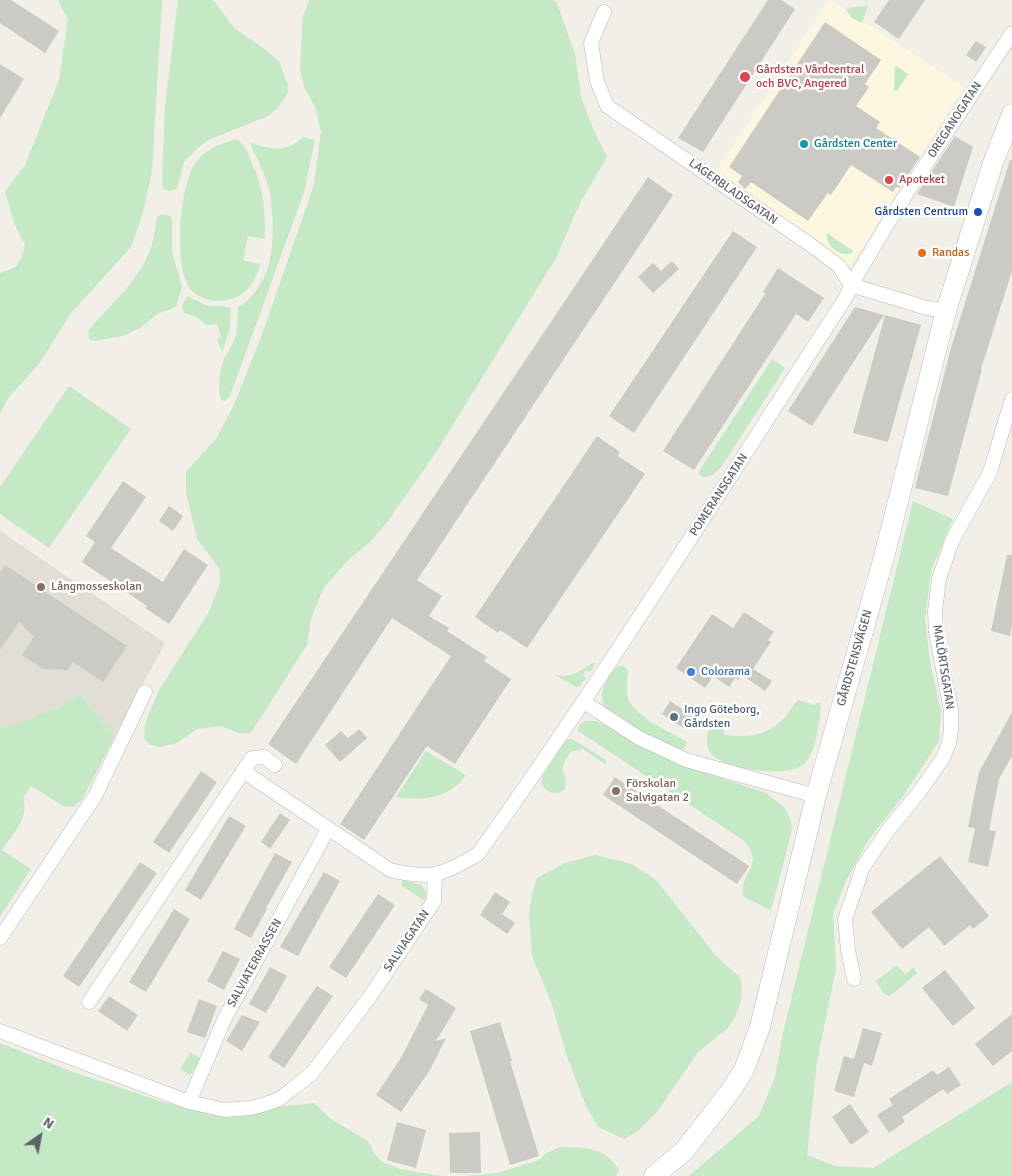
<!DOCTYPE html>
<html>
<head>
<meta charset="utf-8">
<style>
	body { margin:0 }
	#map { position:relative; width:1012px; height:1176px; overflow:hidden; background:#f1efe8; font-family:Signika,sans-serif }
	canvas { display:block }
	.north { position:absolute; left:15px; top:1111px; width:50px; height:50px; -webkit-text-stroke:4px #fff; paint-order:stroke; rotate:33deg; font-size:14px; font-weight:700; line-height:20px; text-align:center; color:#5f6368 }
	.north::after { content:''; display:block; margin:auto; width:18px; height:22px; background:#5f6368; clip-path:polygon(50% 0,100% 100%,50% 72%,0 100%) }
</style>
</head>
<body>
<div id="map">
<canvas width="1012" height="1176"></canvas>
<div class="north">N</div>
</div>
<script>
const g = document.querySelector('canvas').getContext('2d');
g.lineJoin = 'round';
function fill(path, color) {
  g.fillStyle = color;
  g.fill(path, 'evenodd');
}
function stroke(path, color, width, dash) {
  g.strokeStyle = color;
  g.lineWidth = width;
  g.lineCap = dash ? 'butt' : 'round';
  g.setLineDash(dash || []);
  g.stroke(path);
}
function label(font, color, halo, rows, align = 'center') {
  g.font = font + ' Signika,sans-serif';
  g.lineWidth = 5;
  g.setLineDash([]);
  g.textBaseline = 'middle';
  g.strokeStyle = halo;
  g.fillStyle = color;
  for (const [text, x, y, turn = 0] of rows) {
    g.save();
    g.translate(x, y);
    g.rotate((+turn || 0) * Math.PI / 180);
    g.textAlign = isNaN(turn) ? turn : align;
    if (halo) g.strokeText(text, 0, 0);
    g.fillText(text, 0, 0);
    g.restore();
  }
}
fill(new Path2D(`
	M829,0H831L964,87L853,263L844,266L710,180Z`), '#fef7e0');
fill(new Path2D(`
	M0,531L165,643L115,736L79,693L61,707L20,722L0,728Z`), '#e1ded6');
fill(new Path2D(`
	M58,0H162L152,171L142,217L131,247L71,313L39,364L8,398L0,414V273L16,267L22,257L25,245L14,223L5,191L25,165L59,80L68,20Z
	M178,0H212L216,3L234,28L266,50L279,61L288,84V93L277,109L268,116L208,140L197,149L184,162L177,189L169,191L163,189L162,184L165,106Z
	M309,0H554L557,3L575,55L582,100L593,128L607,157L580,203L556,258L433,457L387,522L372,540L347,561L323,589L311,619L307,645L254,728L249,734L238,733L221,726L197,729L177,743L160,747L148,744L144,738L145,724L158,692L210,610L220,583L219,568L197,539L186,493V472L216,439L234,405L266,324L314,184L321,132L315,107L305,89L300,70L303,16Z
	M865,6H868L862,23L852,18L846,10L849,8Z
	M895,65L908,74L896,92L894,90Z
	M303,137L315,140L304,192L238,374L229,397L225,401L221,400C218,388 219,369 225,357C229,350 233,344 236,336C238,327 237,317 238,308C250,299 261,287 266,273C275,251 274,208 268,185C263,170 256,157 250,143C272,149 285,154 303,137Z
	M236,139C245,144 247,151 251,161C264,190 265,207 265,239L248,236L243,260L260,264C255,286 242,300 219,301C209,301 198,297 191,290C173,268 179,182 197,161C207,148 221,144 236,139Z
	M162,214L170,216L172,220V251L182,287L176,307L157,314L140,328L123,336L93,341L89,339L88,331C110,304 142,279 152,244C155,235 155,226 157,217Z
	M827,233L853,251L852,253C841,258 824,245 827,233Z
	M187,296L208,306L231,307L230,329L222,352L217,339L221,337L217,324L207,325L196,317L184,313L182,306Z
	M772,359L785,368L728,457C721,466 716,477 703,477L698,473Z
	M69,386L131,429L49,548L0,514V487Z
	M913,501L953,519L931,571L925,619L930,662L941,711L939,741L904,795L869,839L847,879L833,914L836,969L817,1061L807,1155L835,1166L873,1168L1012,1082V1176H689L759,1116L775,1077L783,1033Z
	M593,663H596L590,672L586,670L583,675L586,678L580,686L576,687L555,675C571,679 580,670 593,663Z
	M618,666H623L628,670C628,678 626,686 627,694C630,716 669,731 687,742L684,749C664,749 624,721 606,711C597,693 605,679 618,666Z
	M79,693L115,736L82,800L73,807L63,806L31,786L23,798C30,817 12,835 2,850L31,869L0,917V728L20,722L61,707Z
	M798,700L814,705L820,702L821,708C818,725 817,750 805,763C791,779 723,770 711,753C702,740 708,723 724,721V735C749,738 768,736 786,716C790,711 793,704 798,700Z
	M585,721H597L649,749L697,770L766,793L785,808L790,819L792,830L771,910L744,897C738,872 767,866 743,840L578,731L579,725Z
	M570,739L576,741L607,761L605,764L583,749L570,752L562,767C563,772 566,779 566,784C564,799 542,795 541,779L565,741Z
	M426,751L466,775C450,799 421,801 396,797Z
	M595,855L632,864L656,880L717,957L740,977L742,986L741,1001L735,1017L728,1028L698,1052L657,1112L638,1131L624,1139L598,1127L586,1106L566,1054L552,1004L532,956L529,915L532,894L537,878L565,863Z
	M402,880L421,885L426,891L425,901L405,888L402,886Z
	M897,965L905,974L913,968L917,973L890,996L884,994L876,981Z
	M0,1043L70,1071L157,1100L211,1115L241,1114L277,1107L314,1103L331,1119L368,1141L374,1153L382,1162L400,1169L442,1176H0Z
	M190,1052L201,1059L190,1075L180,1069Z
	M560,1147C583,1147 607,1147 619,1170L616,1176H465L497,1173L539,1160L545,1154Z`), '#c5e8c5');
fill(new Path2D(`
	M0,0H11L59,31L45,53L0,23Z
	M768,0H781L795,9L703,152L678,138Z
	M889,0H925L899,39L874,22Z
	M825,22L881,60L865,84L869,87L856,106L880,122L876,128L920,157L899,188L896,187L893,192L851,165L831,195L828,193L808,221L751,182L745,189L738,182L742,176L729,167Z
	M976,41L986,47L976,62L966,55Z
	M0,64L24,79L0,118Z
	M955,136L973,147L954,207L917,194Z
	M1010,160H1012V271L981,369H982L948,496L915,488L952,344Z
	M648,177L673,195L417,580L442,596L429,616L449,628L447,631L487,657L484,661L511,679L455,764L427,746L364,840L340,824L451,656L392,618L296,764L268,744Z
	M733,231L757,247L634,433L609,416Z
	M672,261L679,269L653,293L638,277L653,263L661,271Z
	M778,268L824,298L808,322L796,314L694,470L663,451L765,294L763,292Z
	M855,307L884,315L812,426L788,411Z
	M885,315L921,325L888,442L853,433Z
	M597,436L620,452L618,456L645,474L527,648L500,630L498,633L475,617Z
	M123,481L146,497L111,548L163,582L184,549L208,565L169,624L145,608L147,606L82,562L95,542L86,536Z
	M169,506L183,516L173,531L159,521Z
	M1007,555H1012V624L1010,636L991,631Z
	M5,565L127,646L103,682L73,662L68,670L43,669L22,655L34,637L19,622L0,650V573Z
	M744,612L774,632L768,640L771,642L753,669L772,681L765,691L742,675L738,680L735,678L729,687L713,676L705,688L676,668L712,614L733,628Z
	M670,701L693,716L685,729L662,714Z
	M1012,712V756L999,779L989,830L996,831L988,867L968,862L975,828L968,827L979,772Z
	M359,729L367,738L340,762L325,745L341,731L348,738Z
	M201,771L217,782L169,853L153,842Z
	M615,777L749,866L737,884L603,795Z
	M280,813L290,820L270,849L261,842Z
	M229,816L246,826L201,900L185,890Z
	M275,853L292,862L266,908L267,909L251,938L234,929Z
	M940,856L989,916L973,929L970,925L944,946L929,927L902,949L871,912Z
	M140,862L157,873L79,987L63,976Z
	M324,872L340,881L298,956L280,947Z
	M495,892L510,902L502,914L515,923L507,934L480,915Z
	M378,894L395,905L346,978L329,967Z
	M174,909L190,919L146,992L129,982Z
	M223,951L240,959L224,990L207,981Z
	M270,967L287,976L266,1013L249,1004Z
	M945,970L975,1008L953,1026L922,988Z
	M317,986L333,996L284,1068L268,1057Z
	M426,989L456,1008L436,1041L446,1038L430,1070L401,1112L376,1095L401,1058L428,1005L419,999Z
	M109,996L138,1015L127,1031L98,1011Z
	M199,999L217,1006L205,1038L187,1032Z
	M1012,1014V1051L993,1066L975,1044Z
	M242,1015L260,1022L242,1051L226,1041Z
	M500,1022L512,1061H510L539,1156L510,1165L470,1031Z
	M863,1028L882,1033L872,1066L864,1063L854,1097L834,1091L844,1056L854,1059Z
	M949,1067L961,1085L947,1094L943,1089L902,1117L905,1122L889,1133L877,1115L893,1105L889,1099L933,1070L937,1075Z
	M850,1104L869,1132L851,1145L832,1117Z
	M397,1122L426,1130L416,1168L387,1160Z
	M480,1132L481,1173H450L449,1133Z`), '#cccac5');
const street = new Path2D(`
	M604,12L591,43L597,81L607,106L808,243L839,266L851,285L927,308L946,311
	M584,702L639,738L686,760L816,796
	M243,771L390,870C431,880 442,875 478,854C607,673 725,484 846,297L851,285L895,211L1012,33
	M0,938L95,796L145,692
	M854,979L848,950L845,919L863,867L889,829L920,791L943,758L949,743L951,730V710L936,633L935,611L939,579L952,541L990,472L1012,399
	M89,1002L252,758L264,757L275,765
	M0,1031L189,1102L225,1110L251,1108L266,1104L279,1099L291,1090L312,1073L369,998L434,901L435,875
	M189,1102L224,1020L328,829`);
const secondary = new Path2D(`
	M654,1176L684,1151L729,1093L744,1070L760,1027L816,796L884,557L946,311L993,163L1012,114`);
stroke(street, '#b5b8bc', 15);
stroke(secondary, '#b6babf', 21);
stroke(street, '#fff', 14);
stroke(secondary, '#fff', 20);
for (const [x, y, r, color] of [
	[745,77,6,"#e0444e"],
	[804,144,5,"#0f9aa8"],
	[889,180,5,"#e0444e"],
	[978,212,5,"#1a4fb4"],
	[922,253,5,"#e8710a"],
	[41,587,5,"#8d6e63"],
	[691,672,5,"#3f7fe0"],
	[674,717,5,"#5c6f8a"],
	[616,791,5,"#8d6e63"]
]) {
  const dot = new Path2D();
  dot.arc(x, y, r, 0, 2 * Math.PI);
  g.fillStyle = color;
  g.fill(dot);
  stroke(dot, '#fff', 2);
}
label('12px', '#be3a42', '#fff', [
	["Gårdsten Vårdcentral",756,70],
	["och BVC, Angered",756,84],
	["Apoteket",899,180]
], 'left');
label('12px', '#5f6368', '#fff', [
	["OREGANOGATAN",955,120,-57],
	["LAGERBLADSGATAN",733,192,35],
	["POMERANSGATAN",719,495,-57],
	["GÅRDSTENSVÄGEN",855,658,-74],
	["MALÖRTSGATAN",943,667,81],
	["SALVIAGATAN",407,941,-56],
	["SALVIATERRASSEN",255,963,-61]
]);
label('12px', '#0d838f', '#fff', [
	["Gårdsten Center",814,144]
], 'left');
label('12px', '#164399', '#fff', [
	["Gårdsten Centrum",968,212]
], 'right');
label('12px', '#c56008', '#fff', [
	["Randas",932,253]
], 'left');
label('12px', '#785e54', '#fff', [
	["Långmosseskolan",51,587],
	["Förskolan",626,784],
	["Salvigatan 2",626,798]
], 'left');
label('12px', '#366cbe', '#fff', [
	["Colorama",701,672]
], 'left');
label('12px', '#4e5e75', '#fff', [
	["Ingo Göteborg,",684,710],
	["Gårdsten",684,724]
], 'left');
</script>
</body>
</html>
